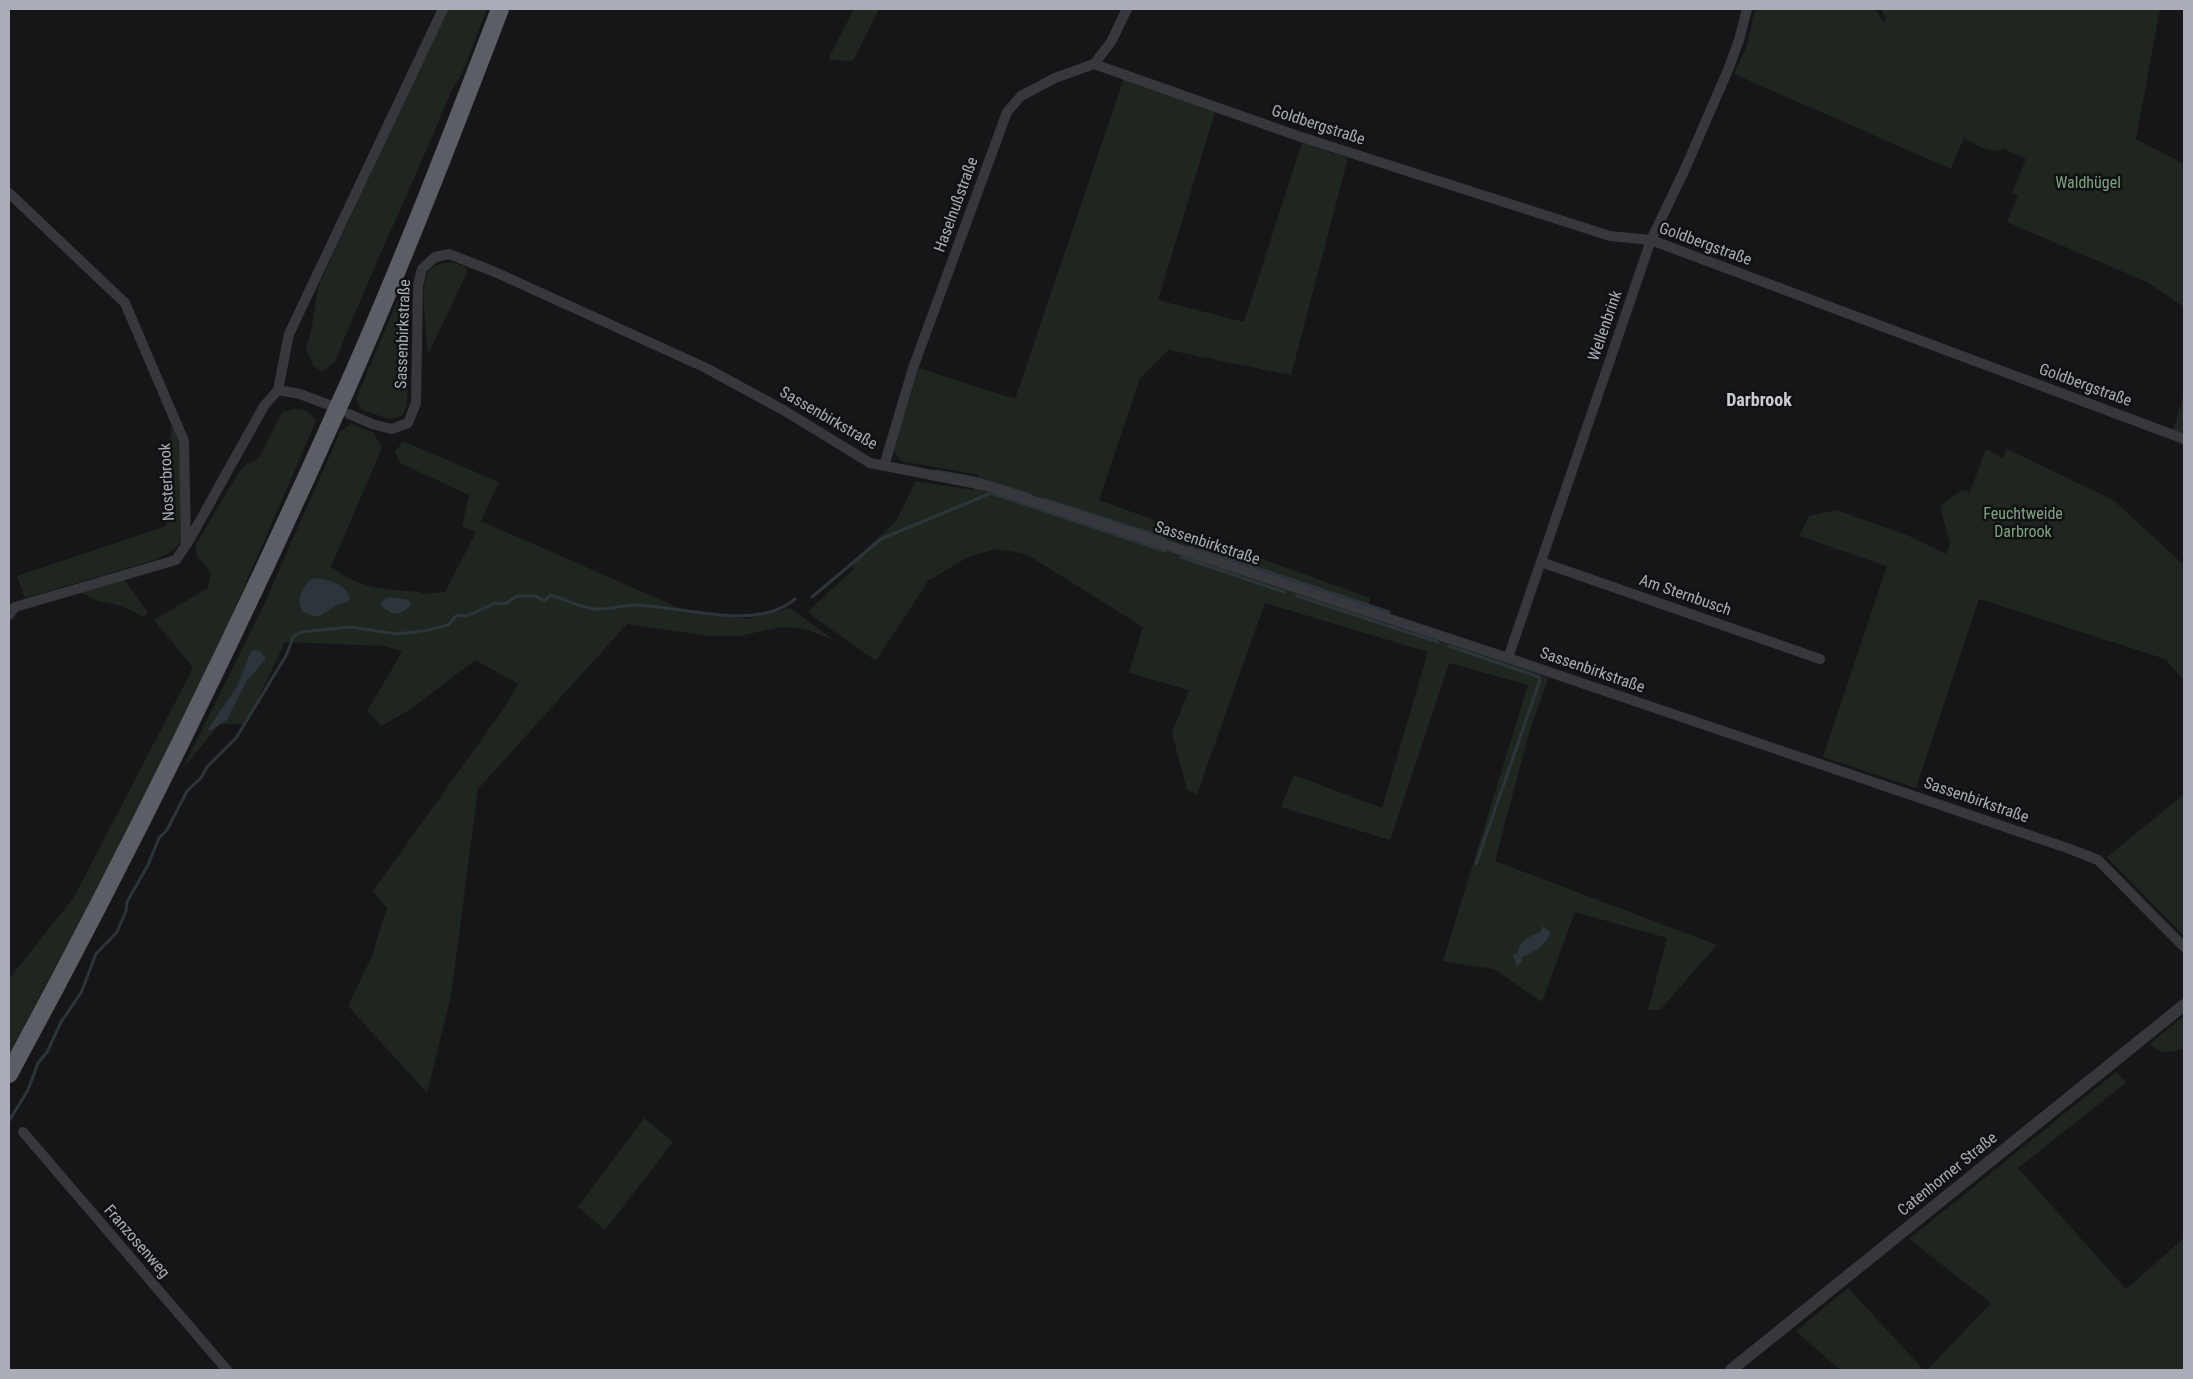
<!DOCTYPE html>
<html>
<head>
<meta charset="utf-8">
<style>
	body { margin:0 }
	#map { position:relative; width:2193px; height:1379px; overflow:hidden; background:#161618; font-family:"Roboto Condensed",sans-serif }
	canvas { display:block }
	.frame { position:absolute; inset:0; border:10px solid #a8adb8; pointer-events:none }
</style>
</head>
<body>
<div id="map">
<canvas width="2193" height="1379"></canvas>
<div class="frame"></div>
</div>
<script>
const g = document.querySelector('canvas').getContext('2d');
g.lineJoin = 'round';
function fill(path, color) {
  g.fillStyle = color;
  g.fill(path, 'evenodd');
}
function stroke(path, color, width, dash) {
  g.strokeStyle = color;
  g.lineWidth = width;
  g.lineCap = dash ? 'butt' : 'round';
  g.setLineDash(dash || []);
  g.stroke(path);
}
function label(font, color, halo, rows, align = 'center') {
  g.font = font + ' "Roboto Condensed",sans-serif';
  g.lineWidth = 5;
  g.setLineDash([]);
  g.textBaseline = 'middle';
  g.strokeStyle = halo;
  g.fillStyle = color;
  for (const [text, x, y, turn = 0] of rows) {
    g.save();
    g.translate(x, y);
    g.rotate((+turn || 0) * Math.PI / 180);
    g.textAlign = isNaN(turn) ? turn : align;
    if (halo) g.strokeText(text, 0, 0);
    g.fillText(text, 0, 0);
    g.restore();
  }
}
fill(new Path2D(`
	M447,9H487L461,76L452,89C415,181 371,270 335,362L322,372L313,365L306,350L312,327L318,287Z
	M854,9H879L853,61L830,60L829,57Z
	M1755,9H1875L1884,23L1886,19L1881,9H2160L2136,139L2184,164V307L2147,282L2007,222L2018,196L2012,193L2026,159L2004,149C1989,154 1977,146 1964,138L1951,169L1734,74L1747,45Z
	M1124,78L1215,112L1158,300L1244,322L1302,143L1348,158L1291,375L1168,350L1140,378L1099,500L1370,598L1366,618L1507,662L1548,678L1528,737L1495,861L1717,945L1660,1010H1648L1667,938L1575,912L1542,1002L1494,969L1443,961L1528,685L1449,663L1390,840L1281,807L1294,775L1382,808L1428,652L1265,603L1197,794L1187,790L1172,733L1189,690L1129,673L1143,627L1026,554L997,549L968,557L928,581L876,661L815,618L808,611L854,569L850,564L896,521L916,481L974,490L979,475L901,461L893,451L919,368L1015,399Z
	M451,262L464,266L468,271L428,354C427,336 420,288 427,274C432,265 441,263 451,262Z
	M411,294L407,405L402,416L388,419L361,409L356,399L398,299Z
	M2184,395V433L2173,430Z
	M296,409C305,410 311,412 316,421L203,682L147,794L9,1054V979L74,897L193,668L154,620L208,588L211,574L196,554V544L237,475L243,467L259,458L280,416L283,412Z
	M351,424L373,432L382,448L331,567C364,590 382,589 420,592L423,594L445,592L476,532L462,526L469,495L400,463L395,452L403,441L499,482L481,521L684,610L749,619L790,608L834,640L804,629L782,627L739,636H709L627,624L478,789L451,996L427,1093L348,1006L371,958L387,908L373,891L504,708L518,684L475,660L412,708L382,726L367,711L402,652L385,646L285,642L246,724H220L183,768L262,609L340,432Z
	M171,425L178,439L185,536C177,549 169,554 155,560L25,598L17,576L166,526Z
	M1986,449L2003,458L2007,449L2113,500L2184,565V681L2165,659L1979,599L1916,788L1823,757L1887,566L1799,536L1809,516L1837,510L1909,536L1946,554L1950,544L1940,506L1962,490L1970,492Z
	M123,578L148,613L144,617L122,606L98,601L78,591Z
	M2184,794V936L2107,857Z
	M2184,1016V1049L2163,1053L2149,1044Z
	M2116,1072L2127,1082L2018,1168L2126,1289L2184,1238V1370H1927L1991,1303L1909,1239Z
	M644,1118L673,1142L605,1230L578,1207Z
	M1848,1288L1924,1370H1840L1796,1331Z`), '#1e261f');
fill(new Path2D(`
	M313,578C326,579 347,583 350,598L347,602L336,605L318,617L303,612C296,600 301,586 313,578Z
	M389,597L409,600L411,605C397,618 393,615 380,605L384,599Z
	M254,650L259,651L265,657V660L247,680L227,720L210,731L208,729L237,687L251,651Z
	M1543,926L1551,933C1546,944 1534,953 1522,957V962L1517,966L1513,956L1514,954H1517C1519,943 1529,935 1540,932Z`), '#2c353c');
stroke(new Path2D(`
	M936,471L975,478L1031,495
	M1043,499L1165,538
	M1190,546L1389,612
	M1181,557L1284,592
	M1297,596L1438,642
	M812,597L881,539L991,493L1165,551
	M1449,646L1539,677L1540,680L1476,864
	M9,1121L28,1090L38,1063L47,1052L61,1022L81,993L96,954L117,932L126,911L127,902L148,865L159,838L167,830L187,791L201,778L207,767L236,738L287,654L293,637L301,632L351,627L397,634L429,630L448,625L457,615L467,616L495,603L505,604L517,596H535L545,601L550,595C564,599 580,607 594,609C606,610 620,606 632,605C680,605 756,633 795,599`), '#2c353c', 3);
stroke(new Path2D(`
	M1094,64L1298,136L1610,236L1651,240L2184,439
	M9,193L125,303L184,441L186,545L176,560L15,607L9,615
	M278,390L300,394L329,405
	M349,414L372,424L392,429L408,423L416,403L418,285L422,269L435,257L449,254L495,272L706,368L785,411L870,463L988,486L1508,658L2070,849L2098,860L2184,947
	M884,466L913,368L1007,112L1021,96L1055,78L1094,64L1111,42L1127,9
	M187,544L264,406L278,390L289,334L443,9
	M1541,562L1820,659
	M1508,658L1651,240L1685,169L1728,70L1739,40L1747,9
	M23,1132L227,1370`), '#37383d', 10);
stroke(new Path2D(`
	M1731,1370L2184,1005`), '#37383d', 12);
stroke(new Path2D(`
	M9,1074C130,851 242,623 345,392C401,266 451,137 500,9`), '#5b5e65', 18);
label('16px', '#a8adb8', '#111113', [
	["Goldbergstraße",1318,126,18],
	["Haselnußstraße",957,205,-70],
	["Goldbergstraße",1705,245,20],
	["Wellenbrink",1606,326,-71],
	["Sassenbirkstraße",404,334,-88],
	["Goldbergstraße",2085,386,20],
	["Sassenbirkstraße",828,419,30],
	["Nosterbrook",168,482,-93],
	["Sassenbirkstraße",1207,544,18],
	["Am Sternbusch",1685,596,19],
	["Sassenbirkstraße",1592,671,19],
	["Sassenbirkstraße",1976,801,19],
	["Catenhorner Straße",1948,1175,-39],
	["Franzosenweg",136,1242,49]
]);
label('16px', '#7fa381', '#111113', [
	["Waldhügel",2088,184],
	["Feuchtweide",2023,515],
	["Darbrook",2023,533]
]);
label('bold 18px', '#c9ccd4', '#111113', [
	["Darbrook",1759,401]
]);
</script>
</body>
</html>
